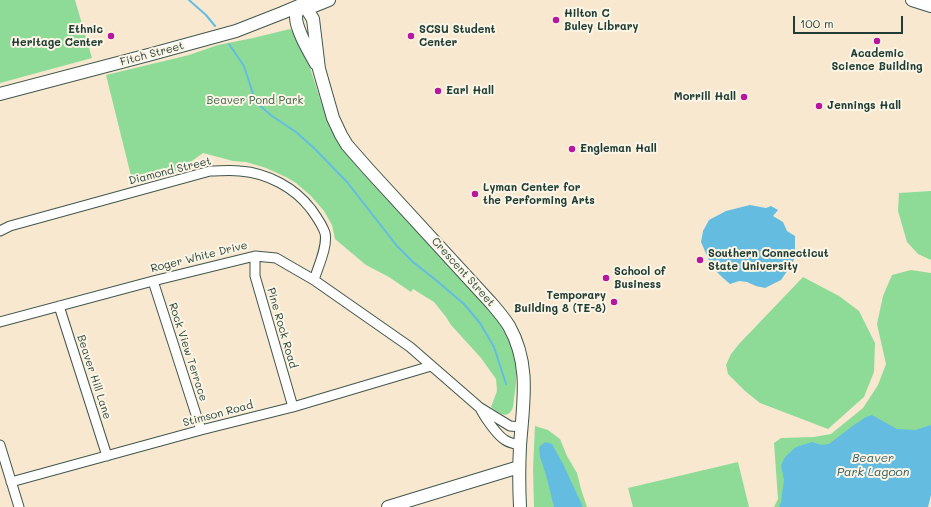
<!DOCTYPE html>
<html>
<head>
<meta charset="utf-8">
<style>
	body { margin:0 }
	#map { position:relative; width:931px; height:507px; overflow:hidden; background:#f8e8d0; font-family:Mali,sans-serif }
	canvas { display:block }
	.scale { position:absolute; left:793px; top:16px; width:110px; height:18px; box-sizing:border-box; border:2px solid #1f3d34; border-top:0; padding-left:5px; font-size:12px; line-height:14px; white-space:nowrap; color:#1f3d34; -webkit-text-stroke:3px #fcf5e5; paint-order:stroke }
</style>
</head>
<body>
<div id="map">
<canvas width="931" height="507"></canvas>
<div class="scale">100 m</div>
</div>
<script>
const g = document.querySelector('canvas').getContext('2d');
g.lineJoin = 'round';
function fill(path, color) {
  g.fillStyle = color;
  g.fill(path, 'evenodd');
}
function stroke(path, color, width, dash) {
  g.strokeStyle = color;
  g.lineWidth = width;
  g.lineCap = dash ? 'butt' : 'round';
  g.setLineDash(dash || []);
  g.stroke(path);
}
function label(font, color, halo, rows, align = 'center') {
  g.font = font + ' Mali,sans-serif';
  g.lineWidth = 4;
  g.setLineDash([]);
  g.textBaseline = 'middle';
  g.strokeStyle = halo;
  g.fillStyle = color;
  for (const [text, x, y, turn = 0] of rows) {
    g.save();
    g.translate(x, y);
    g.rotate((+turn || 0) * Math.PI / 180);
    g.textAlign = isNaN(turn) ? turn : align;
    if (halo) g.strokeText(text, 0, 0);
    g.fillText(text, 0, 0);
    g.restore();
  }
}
fill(new Path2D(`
	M0,0H75L92,58L0,83Z
	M290,29L295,33L308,61L320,99L330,128L342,149L359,169C386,198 413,227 440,256C467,285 504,317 514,356C519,373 515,389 513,407C508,421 499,413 491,407L497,391L496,379L481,358L451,325L446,317L434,302L413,289L411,292L389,277L366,265L335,239L332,225L324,211L311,196L296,183L286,177L266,168L246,162L233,161L203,153L178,171L133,184L106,75L189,55L218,45L253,38Z
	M931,191V260L918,254L907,242L898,211L899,193Z
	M911,270L931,273V439L845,507H774L778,499L774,443L781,438L814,437L831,434L863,408L878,385L886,364L877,324L883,296L892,275Z
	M803,277L839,296L859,311L875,343L874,372L864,397L828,429L760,403L745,391L728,374L726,365L731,354L739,344Z
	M535,426L548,430L560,439L567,456L577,473L581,489L587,507H534L533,469Z
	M738,462L749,507H633L628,488Z`), '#8edb98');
fill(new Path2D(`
	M750,205L766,208L771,206L778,210L773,216L783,222L787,231L795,236V257L790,267L781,280L765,288L756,286L747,282L739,281L730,284L722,277L712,267L701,242L703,231L709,220L726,211Z
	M872,415L897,429L915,430L931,425V495L928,507H779L781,502L784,480L781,465L785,457L796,447L812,442L822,445L829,444L854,425L866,417Z
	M545,442L552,444L563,464L583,507H554L546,475L540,457L539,447Z`), '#64bde1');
stroke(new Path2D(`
	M189,0L206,15L215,26
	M229,44L244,66L254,97L259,105L272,116L296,132L314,148L347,182L397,246L413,262L437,281L464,304L480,323L494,347L506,384`), '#64bde1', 2);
const minor = new Path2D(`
	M0,231L10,226L210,171C220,171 230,170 240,171C268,173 295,188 311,209C316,216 322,224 325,233C328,246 318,267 314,280
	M255,256V276L293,407
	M153,281L201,430
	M59,306L107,456
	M0,322L153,281L255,256L276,258L314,280L410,347L479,407L510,426L522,427
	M481,410C486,419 497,435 505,440C509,443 515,444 520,445
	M0,445L19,507
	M11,482L201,430L293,407L431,366`);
const secondary = new Path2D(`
	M912,0L931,6
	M301,5L308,11L313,19L319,69L333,118L341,135L347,145L369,170L492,304C498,311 504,318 509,326C531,365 523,403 520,446C519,466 519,487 520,507
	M301,5C299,9 296,13 296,17C296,30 310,53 316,64
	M301,5L314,6L329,0
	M0,94L152,54L236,31L282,13L301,5L306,1
	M388,507L519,467`);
stroke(minor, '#40574b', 11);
stroke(secondary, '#40574b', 14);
stroke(minor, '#fff', 9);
stroke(secondary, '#fff', 12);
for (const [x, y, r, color] of [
	[556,20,4,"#b5179e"],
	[111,36,4,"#b5179e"],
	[411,36,4,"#b5179e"],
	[877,41,4,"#b5179e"],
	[438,91,4,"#b5179e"],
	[744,97,4,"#b5179e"],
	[819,106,4,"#b5179e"],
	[572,149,4,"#b5179e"],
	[475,194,4,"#b5179e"],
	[700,260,4,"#b5179e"],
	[606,278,4,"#b5179e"],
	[614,302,4,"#b5179e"]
]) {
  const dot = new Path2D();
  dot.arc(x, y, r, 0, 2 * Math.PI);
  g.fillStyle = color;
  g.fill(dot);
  stroke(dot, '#fcf5e5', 1.5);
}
label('bold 11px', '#1f3d34', '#fcf5e5', [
	["Hilton C",564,14],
	["Buley Library",564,27],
	["Ethnic",103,30,"right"],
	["Heritage Center",103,43,"right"],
	["SCSU Student",419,30],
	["Center",419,43],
	["Academic",877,54,"center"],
	["Science Building",877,67,"center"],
	["Earl Hall",446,91],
	["Morrill Hall",736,97,"right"],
	["Jennings Hall",827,106],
	["Engleman Hall",580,149],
	["Lyman Center for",483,188],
	["the Performing Arts",483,201],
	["Southern Connecticut",708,254],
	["State University",708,267],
	["School of",614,272],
	["Business",614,285],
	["Temporary",606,296,"right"],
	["Building 8 (TE-8)",606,309,"right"]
], 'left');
label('11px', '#1f3d34', '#fcf5e5', [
	["Fitch Street",152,54,-15],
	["Diamond Street",170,171,-14],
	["Roger White Drive",199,257,-14],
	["Crescent Street",463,272,48],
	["Pine Rock Road",282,328,74],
	["Rock View Terrace",188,352,72],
	["Beaver Hill Lane",94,377,72],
	["Stimson Road",218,414,-15]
]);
label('11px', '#355d48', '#fcf5e5', [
	["Beaver Pond Park",255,101]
]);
label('italic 12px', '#305d5f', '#fcf5e5', [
	["Beaver",873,458],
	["Park Lagoon",873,472]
]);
</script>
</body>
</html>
